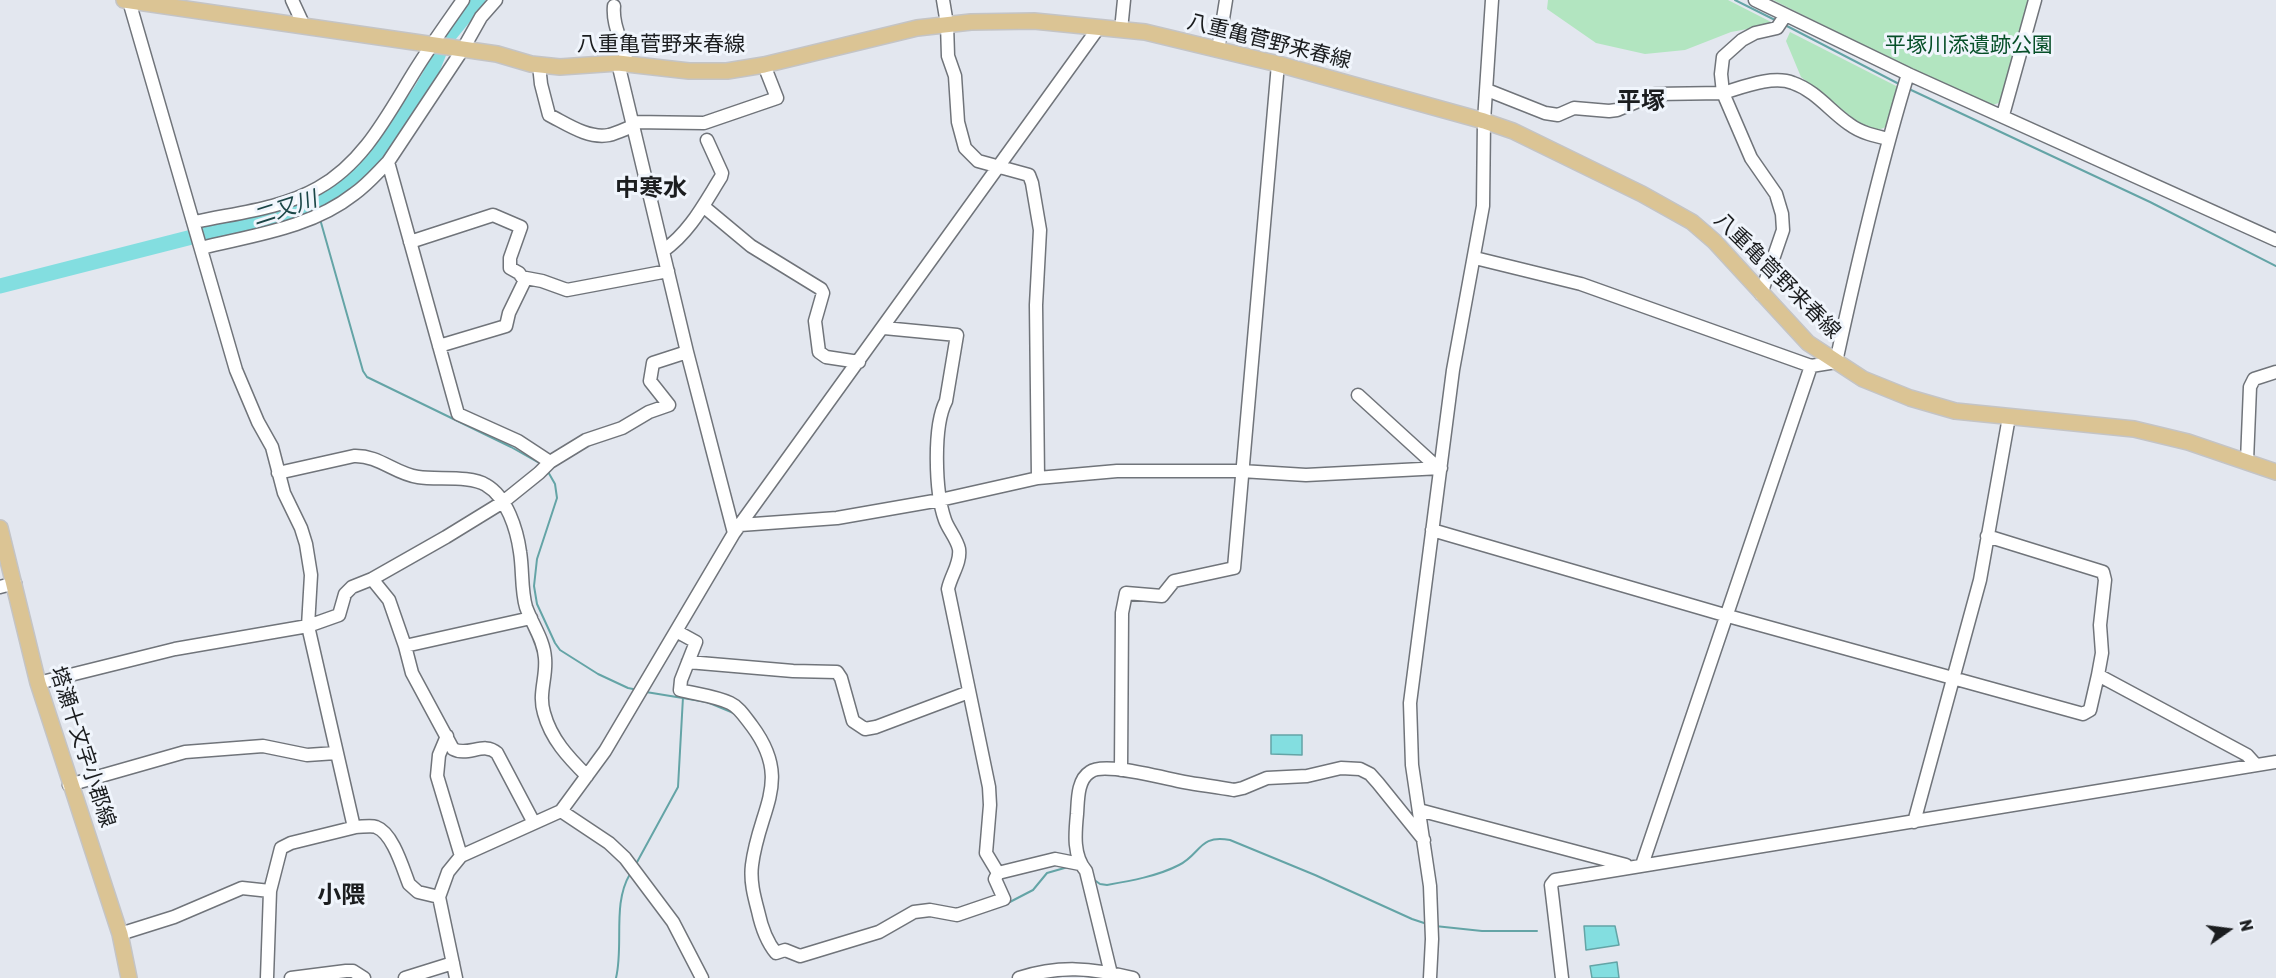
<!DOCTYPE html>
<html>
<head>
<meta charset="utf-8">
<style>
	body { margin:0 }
	#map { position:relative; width:2276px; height:978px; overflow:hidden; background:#e3e7ef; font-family:Rubik,sans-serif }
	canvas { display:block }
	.north { position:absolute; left:2198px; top:900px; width:60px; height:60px; -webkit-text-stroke:4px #f0f5fc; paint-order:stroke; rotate:76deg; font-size:16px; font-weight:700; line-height:24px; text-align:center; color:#1b1d1f }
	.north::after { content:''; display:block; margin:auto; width:21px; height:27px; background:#1b1d1f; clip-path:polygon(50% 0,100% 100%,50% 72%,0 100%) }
</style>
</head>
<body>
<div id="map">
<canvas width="2276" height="978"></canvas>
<div class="north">N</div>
</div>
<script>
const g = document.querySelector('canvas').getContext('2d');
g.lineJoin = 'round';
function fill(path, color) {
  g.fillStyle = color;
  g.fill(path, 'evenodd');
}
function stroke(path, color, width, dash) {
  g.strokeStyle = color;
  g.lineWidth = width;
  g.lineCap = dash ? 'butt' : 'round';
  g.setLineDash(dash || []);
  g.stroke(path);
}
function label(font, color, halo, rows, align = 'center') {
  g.font = font + ' Rubik,"Noto Sans JP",sans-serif';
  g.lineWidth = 6;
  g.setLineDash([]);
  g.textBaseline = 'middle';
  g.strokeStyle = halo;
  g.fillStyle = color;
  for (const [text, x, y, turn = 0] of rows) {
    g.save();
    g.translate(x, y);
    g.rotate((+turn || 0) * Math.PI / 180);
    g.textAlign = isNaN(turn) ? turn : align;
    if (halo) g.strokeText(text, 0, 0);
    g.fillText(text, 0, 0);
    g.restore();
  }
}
fill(new Path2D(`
	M1548,0H1728L1775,24L1731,32L1685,50L1645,54L1596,43L1547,9Z
	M1773,0H2030L2001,102L1993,105L1921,74Z
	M1790,32L1900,88L1888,126L1876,131L1859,123L1801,77L1786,41Z`), '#b2e5c0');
const water = new Path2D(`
	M1271,735H1302V755L1271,754Z
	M1584,926H1615L1619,945L1586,950Z
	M1617,962L1619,978H1592L1590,966Z`);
fill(water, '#83dee0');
stroke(water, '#64a4a6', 1.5);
stroke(new Path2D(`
	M1735,0L1775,20
	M1783,24L1901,85
	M1909,89L2150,202L2276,266
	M315,204L317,210
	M320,219L363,371L367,377L511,447L541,464
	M547,470L555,484L557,498L537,559L534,586L537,604L555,643L560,650L598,674L628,688L638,690
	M646,692L707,702L736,714
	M636,864L678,787L683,697
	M1093,879L1100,884L1107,885C1130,881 1158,876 1179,865C1201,854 1199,834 1230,840L1315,875L1412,919L1427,924
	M1006,904L1033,890L1047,873L1068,867
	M1435,926L1482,931H1537
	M616,978C624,945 612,904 630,874`), '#64a4a6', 2);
stroke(new Path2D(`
	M0,286L290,212L315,204L340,189L366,168L420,92L430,75L443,43L478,0`), '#83dee0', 15);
const minor = new Path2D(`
	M292,0L304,26
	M496,0L481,17L463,49L388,162L458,414L518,441L550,462
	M943,0L947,24L948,56L955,76L958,122L965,148L978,161L1029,175L1032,183L1040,230L1036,305L1038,478
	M1755,0L1908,74L2276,240
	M129,1L236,370L258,422L272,447L284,493L301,528L306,544L311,575L308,626L353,823L356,827C362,827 371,825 376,827C393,833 403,869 409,884L418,892L439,897
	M614,6C612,27 624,43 627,64
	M1785,16L1777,28L1755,33L1742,40L1723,57L1721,74L1723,93C1743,87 1773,75 1793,83C1816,91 1830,111 1849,124C1861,133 1875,136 1889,139
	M1121,30L1124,0
	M1218,50L1226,0
	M618,63L687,352L734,533
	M539,65L541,84L549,115C567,124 588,139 609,135C617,133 625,129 633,126
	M1487,90L1545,113L1558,115L1574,108L1609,111L1617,110L1655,94L1723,93L1751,158L1776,194L1782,214L1783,230L1761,294
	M2003,115L2035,0
	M632,122L704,123L777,98L764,65
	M703,206L751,246L821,289L823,293L815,321L819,352L826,357L859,362
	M195,222C235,213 281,209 318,188C365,162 389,112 416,69C431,45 447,23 463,0
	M410,242L493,215L521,227L510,258V268L519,273L524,280
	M201,248C253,235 311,228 354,194C367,185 377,173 388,162
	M663,251C690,232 704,204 721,177L722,173L707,140
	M1475,258L1581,284L1811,366L1836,362C1857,265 1879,169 1908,74
	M884,328L957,335L946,401C933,426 935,492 945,520C948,529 957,539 959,549C961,563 951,575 948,589L989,787L990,805L986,853L998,873L1055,859L1080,864
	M439,346L506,326L509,313L526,278L542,281L567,290L668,271
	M1358,395L1438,468
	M2247,461L2250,387L2254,379L2276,372
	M278,473L354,456C379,455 395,474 418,477C437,480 470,475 486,485C507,497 517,530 520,552C523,570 521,590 526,607C532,624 544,640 545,658C547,677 538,694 544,713C551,739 568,757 587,776
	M740,525L837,518L940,500L1038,478L1117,471H1241L1306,475L1441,468
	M1432,530L1728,616L2083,714L2090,710L2098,675L2247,755L2256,765
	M1987,536L2103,572L2105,580L2100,625L2102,653L2098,675
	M372,579L389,600L405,646L412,673L453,749C468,757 484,741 497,753L534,823
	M0,587L15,583
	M676,631L696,642L681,680L680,690C696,694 715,696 730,703C739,707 745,717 752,726C793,781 759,808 752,865C750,881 754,896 758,911C761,925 766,941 776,953L785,950L800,956L879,932L914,912L930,910L957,915L1004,899L995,879L998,873
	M405,646L531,618
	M688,662L793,671L837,672L841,678L853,721L865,729L876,727L969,692
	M38,683L175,649L308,626L339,615L345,594L352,587L372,579L446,537L503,502L539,473L550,462L586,440L622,428L649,412L669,405L650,381L653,363L687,352
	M447,736L439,755L437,776L461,856
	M1121,770L1122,613L1126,593L1162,596L1174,581L1234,568L1278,64
	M69,785L185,752L263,746L307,755L336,753
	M1419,810L1626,865
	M561,811L609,843L625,858L673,922L702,978
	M1914,822L1980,580L2009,417
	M1642,865L1811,366
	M120,934L174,917L242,888L270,891
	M267,978L270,891L281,848L291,843L356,827
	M291,978L346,971H353L364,978
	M405,978L453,963
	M456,978L439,897L448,872L461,856L561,811L605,751L734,533L1099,27
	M1019,978C1059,965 1092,968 1133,978
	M1112,978L1086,871C1073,856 1075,834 1077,814C1078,801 1077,780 1090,772C1104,761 1166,779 1184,782C1201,785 1218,787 1234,790L1243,788L1267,778L1307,776L1341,768L1360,769L1370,774L1378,783L1424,840
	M1430,978L1432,939L1430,886L1412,765L1410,703L1453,370L1483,206L1484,121L1492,0
	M1562,978L1551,885L1555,880L2276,762`);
const major = new Path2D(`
	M124,0L497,54L531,64L560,67L618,63L689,71H727L764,65L917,28L971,22L1034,21L1145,32L1278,64L1484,121L1513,131L1642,194L1692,222L1714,241L1808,343L1863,379L1910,398L1955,411L2134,429L2188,442L2276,472
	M0,528L38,683L120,934L129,978`);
stroke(minor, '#70747a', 15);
stroke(major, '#c4c4c5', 18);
stroke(minor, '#fff', 12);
stroke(major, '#dbc494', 15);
label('21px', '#1b1d1f', '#f0f5fc', [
	["八重亀菅野来春線",1269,42,14],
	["八重亀菅野来春線",661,45],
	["八重亀菅野来春線",1777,276,45],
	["塔瀬十文字小郡線",82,747,72]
]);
label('21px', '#064f28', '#f0f5fc', [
	["平塚川添遺跡公園",1969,46]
]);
label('italic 22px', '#1b4647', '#f0f5fc', [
	["二又川",285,209,-18]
]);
label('bold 24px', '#1b1d1f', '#f0f5fc', [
	["平塚",1641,102],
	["中寒水",651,189],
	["小隈",341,896]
]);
</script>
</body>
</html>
